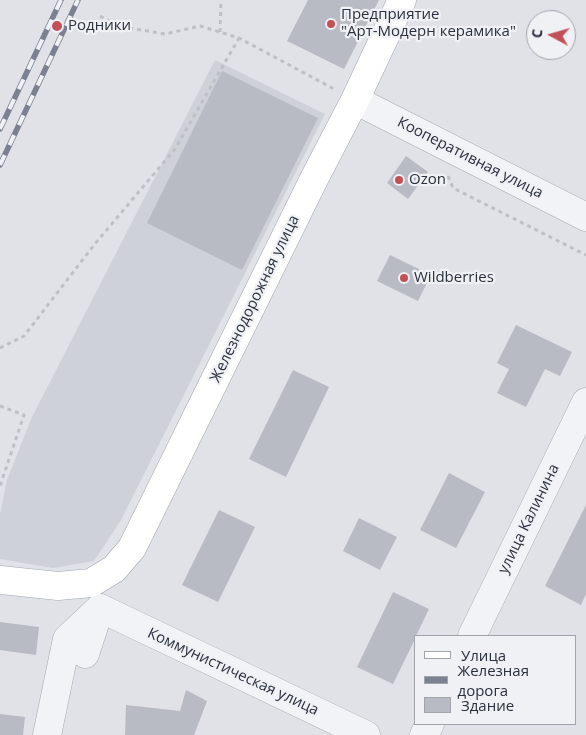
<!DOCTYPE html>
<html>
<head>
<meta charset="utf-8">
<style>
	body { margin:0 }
	#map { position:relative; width:586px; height:735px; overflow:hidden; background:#e0e2e8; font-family:"Open Sans",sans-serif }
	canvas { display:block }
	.legend { position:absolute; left:414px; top:635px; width:162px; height:90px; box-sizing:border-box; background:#eff1f5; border:1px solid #a0a4ab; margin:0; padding:6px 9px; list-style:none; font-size:15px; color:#2a303d }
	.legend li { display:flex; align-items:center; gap:10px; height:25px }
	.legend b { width:25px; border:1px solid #a0a4ab }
	.north { position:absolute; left:526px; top:10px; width:50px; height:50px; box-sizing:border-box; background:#eff1f5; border:1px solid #a0a4ab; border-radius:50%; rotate:276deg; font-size:14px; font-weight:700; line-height:20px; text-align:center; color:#2a303d }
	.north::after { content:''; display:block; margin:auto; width:18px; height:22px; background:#c15157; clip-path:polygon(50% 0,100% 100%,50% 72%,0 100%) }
</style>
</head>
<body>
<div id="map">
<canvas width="586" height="735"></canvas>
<ul class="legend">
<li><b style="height:6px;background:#fff"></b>Улица</li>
<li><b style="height:6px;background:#7b8190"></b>Железная дорога</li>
<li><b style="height:14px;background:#b8bbc4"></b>Здание</li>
</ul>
<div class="north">С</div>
</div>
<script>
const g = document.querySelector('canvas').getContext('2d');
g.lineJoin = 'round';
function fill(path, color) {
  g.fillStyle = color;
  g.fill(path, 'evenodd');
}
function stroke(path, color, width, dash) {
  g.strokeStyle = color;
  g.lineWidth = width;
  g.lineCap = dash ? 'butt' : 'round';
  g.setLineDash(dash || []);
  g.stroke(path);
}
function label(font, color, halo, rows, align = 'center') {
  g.font = font + ' "Open Sans",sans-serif';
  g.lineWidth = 4.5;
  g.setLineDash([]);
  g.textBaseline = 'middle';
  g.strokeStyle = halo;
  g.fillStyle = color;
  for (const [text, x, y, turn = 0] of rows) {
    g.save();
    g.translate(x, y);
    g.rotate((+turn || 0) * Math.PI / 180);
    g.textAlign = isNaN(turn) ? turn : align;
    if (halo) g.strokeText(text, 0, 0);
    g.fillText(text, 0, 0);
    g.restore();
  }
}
fill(new Path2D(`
	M215,60L325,114L121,520L94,561L53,568L0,559V514L7,480L31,419Z`), '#cfd1d9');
fill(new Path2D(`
	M308,0H379L344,69L287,41Z
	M222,71L318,118L242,270L147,223Z
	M406,156L428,172L408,199L387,183Z
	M390,255L431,275L418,301L377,281Z
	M516,325L572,352L560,376L545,369L526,407L497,393L509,369L497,363Z
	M293,370L329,387L286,477L249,459Z
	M449,473L485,492L456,548L420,530Z
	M586,505V594L581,605L545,586Z
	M219,510L255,527L218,602L182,585Z
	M359,518L397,537L380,570L343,551Z
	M393,592L429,609L416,636H415V639L393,684L357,667Z
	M0,622L39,627L36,655L0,650Z
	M186,690L207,701L194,735H125L126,705L180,711Z
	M0,714L25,717L23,735H0Z`), '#b8bbc4');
const minor = new Path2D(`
	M355,100L586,217
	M100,608L366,735
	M472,636L586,402
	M85,654L99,611
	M47,735L67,639L100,608
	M424,735L430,724`);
const major = new Path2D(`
	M0,580L58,586L91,583L114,569L132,548L314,179L355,100L402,0`);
stroke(minor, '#a6a9b1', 29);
stroke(major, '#a1a6b2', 29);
stroke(new Path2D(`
	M100,16L118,26L165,34L200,26L239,38L334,89
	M220,32L221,0
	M448,176L453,188L586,255
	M0,348L24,336L94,245L175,149L239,38
	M0,406L24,415L0,486`), '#bec0c6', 3, [4, 4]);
stroke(minor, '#f2f3f6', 28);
stroke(major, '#fff', 28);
const rail = new Path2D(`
	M0,129L61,0
	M0,165L78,0`);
stroke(rail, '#7b8190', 5.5);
stroke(rail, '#eff1f5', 4, [11]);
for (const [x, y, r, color] of [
	[331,24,5,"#c15157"],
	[57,26,6,"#c15157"],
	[399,180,5,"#c15157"],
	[404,278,5,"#c15157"]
]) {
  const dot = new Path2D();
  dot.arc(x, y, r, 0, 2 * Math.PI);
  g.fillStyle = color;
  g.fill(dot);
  stroke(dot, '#eff1f5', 2);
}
label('15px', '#2a303d', '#eff1f5', [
	["Предприятие",341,15],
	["\"Арт-Модерн керамика\"",341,32],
	["Родники",68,26],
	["Ozon",409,180],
	["Wildberries",414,278]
], 'left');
label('15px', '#2a303d', '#eff1f5', [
	["Кооперативная улица",470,158,27],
	["Железнодорожная улица",255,299,-64],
	["улица Калинина",529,519,-64],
	["Коммунистическая улица",233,672,25]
]);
</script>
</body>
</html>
